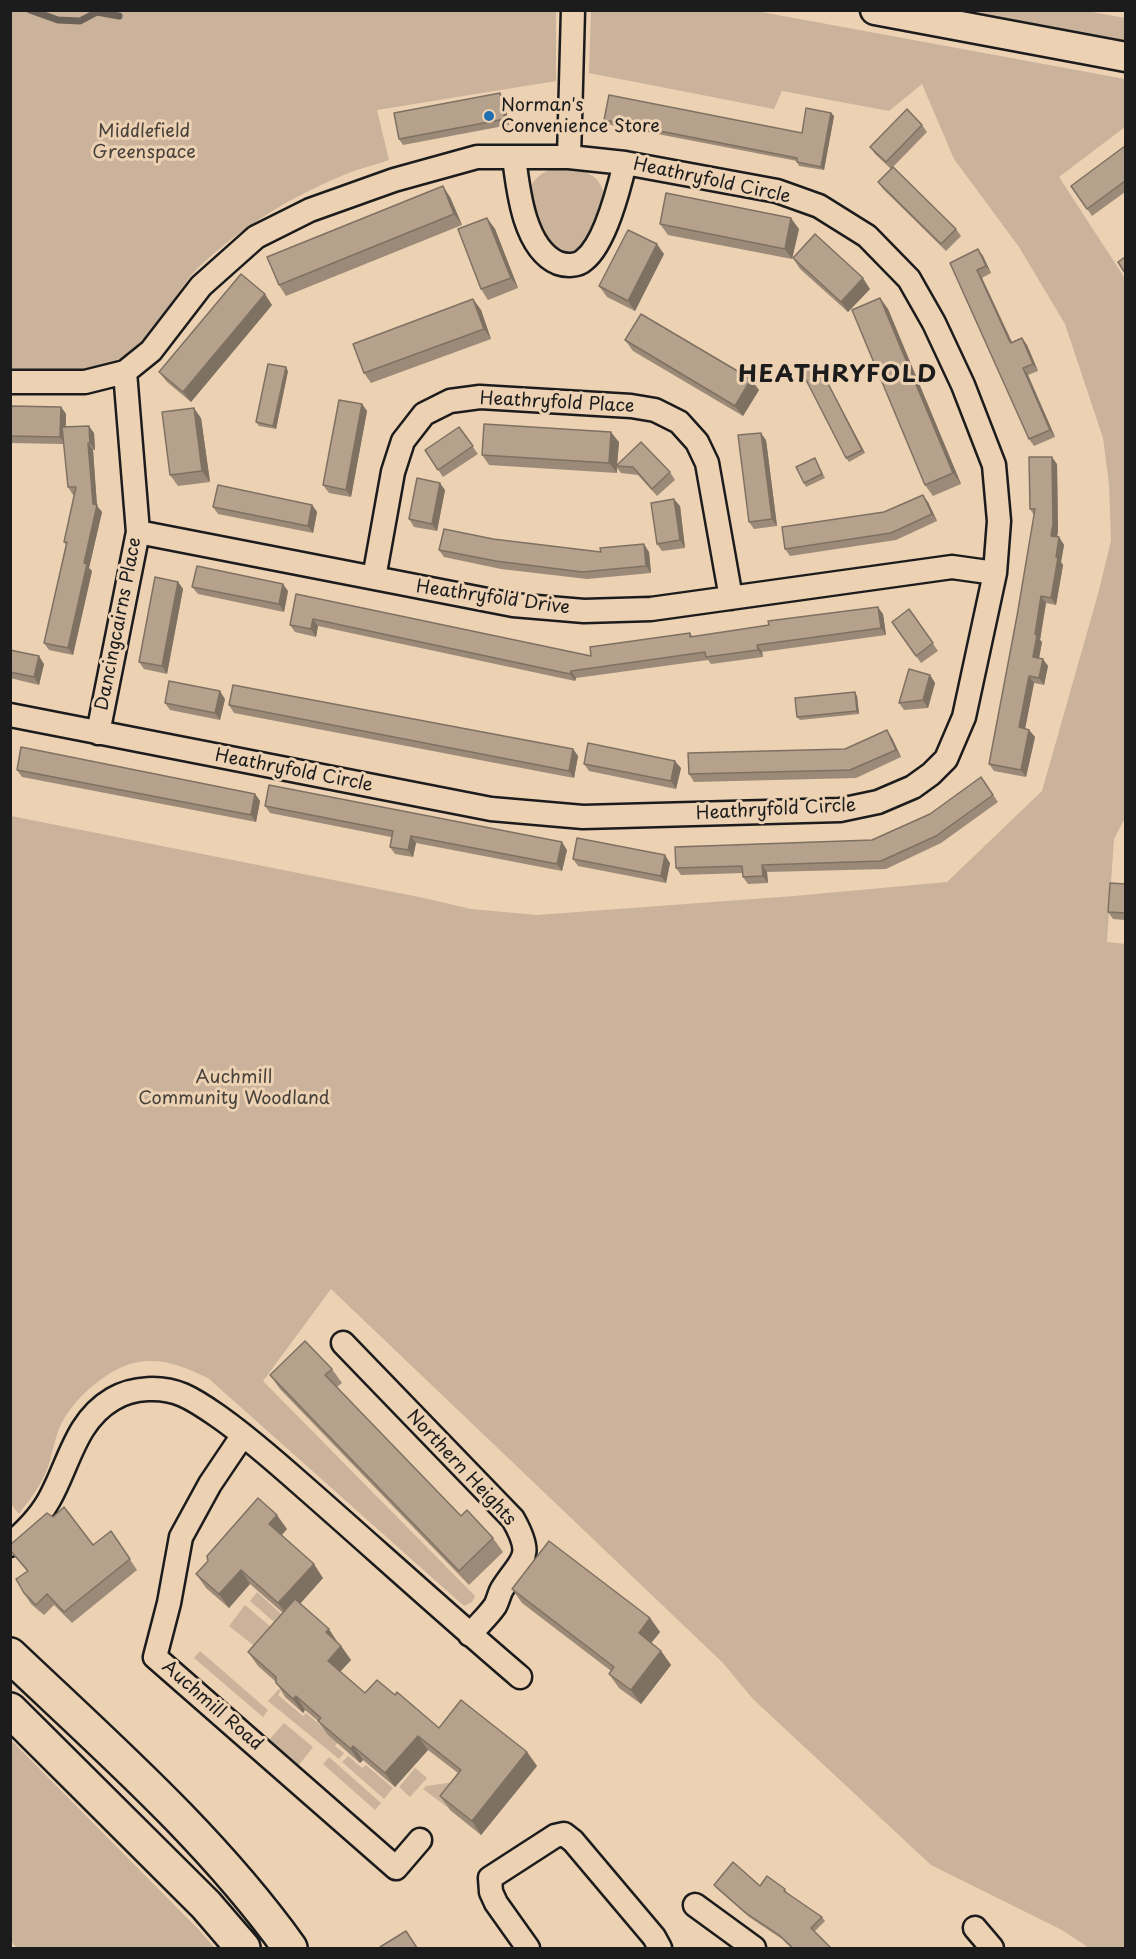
<!DOCTYPE html>
<html>
<head>
<meta charset="utf-8">
<style>
	body { margin:0 }
	#map { position:relative; width:1136px; height:1959px; overflow:hidden; background:#ecd1b3; font-family:"Playpen Sans",sans-serif }
	canvas { display:block }
	.frame { position:absolute; inset:0; border:12px solid #1c1c1c; pointer-events:none }
</style>
</head>
<body>
<div id="map">
<canvas width="1136" height="1959"></canvas>
<div class="frame"></div>
</div>
<script>
const g = document.querySelector('canvas').getContext('2d');
g.lineJoin = 'round';
function fill(path, color) {
  g.fillStyle = color;
  g.fill(path, 'evenodd');
}
function stroke(path, color, width, dash) {
  g.strokeStyle = color;
  g.lineWidth = width;
  g.lineCap = dash ? 'butt' : 'round';
  g.setLineDash(dash || []);
  g.stroke(path);
}
function label(font, color, halo, rows, align = 'center') {
  g.font = font + ' "Playpen Sans",sans-serif';
  g.lineWidth = 6;
  g.setLineDash([]);
  g.textBaseline = 'middle';
  g.strokeStyle = halo;
  g.fillStyle = color;
  for (const [text, x, y, turn = 0] of rows) {
    g.save();
    g.translate(x, y);
    g.rotate((+turn || 0) * Math.PI / 180);
    g.textAlign = isNaN(turn) ? turn : align;
    if (halo) g.strokeText(text, 0, 0);
    g.fillText(text, 0, 0);
    g.restore();
  }
}
fill(new Path2D(`
	M10,11H556V81L377,110L389,160C372,166 353,170 337,178C287,199 239,229 199,267C171,294 156,344 119,360C87,375 45,370 11,370Z
	M591,11H756L1125,79V127L1059,177L1126,280V816L1114,839L1107,942L1126,944L1125,1948H1089L1062,1930L931,1865L753,1699L723,1663L331,1289L263,1381L475,1596L472,1602L464,1606L208,1378C187,1368 169,1360 146,1361C113,1363 77,1395 62,1422C55,1436 53,1452 48,1467C42,1484 30,1499 19,1514L11,1504V816L424,898L471,909L537,915L794,896L947,882L1042,791L1098,594L1111,541L1109,484L1103,438L1065,324L1019,247L954,159L922,84L889,111L782,91L774,109L589,73Z
	M945,11H1087L1125,18V43Z
	M552,169C581,171 599,167 606,201C601,213 596,228 589,239C578,254 559,257 547,242C542,236 540,228 537,221C534,211 527,201 530,190C532,180 542,172 552,169Z
	M257,1592L288,1620L281,1628L250,1601Z
	M245,1605L278,1633L257,1648L229,1626Z
	M200,1651L268,1710L263,1717L194,1658Z
	M279,1689L281,1691L278,1695L303,1716L306,1713L339,1741L335,1746L344,1753L339,1759L268,1701Z
	M284,1723L313,1747L299,1765L269,1740Z
	M11,1740L199,1930L215,1948H17L10,1940Z
	M348,1756L362,1768L366,1765L393,1788L384,1799L342,1762Z
	M329,1757L381,1803L375,1810L323,1764Z
	M415,1768L427,1778L410,1797L399,1787Z
	M462,1781L465,1784L447,1807L423,1789L426,1786Z`), '#cab39a');
stroke(new Path2D(`
	M30,10L58,20L80,21L97,12L119,16`), '#6b6156', 7);
const minor = new Path2D(`
	M514,157C518,190 524,248 558,263C566,266 578,266 584,260C605,244 619,188 625,163
	M569,157L573,10
	M10,382H85L125,372L151,351L201,286L256,237L310,210L394,180L477,157H569L625,163L777,191L819,206L867,236L909,279L934,323L963,385L994,465L999,521L995,573L964,717L946,759L931,774L913,787L878,802L840,810L583,817L491,809L10,715
	M138,532L513,605L584,611L651,609L952,567L995,573
	M374,578L393,472L403,441L424,414L450,401L480,397L631,406L655,410L679,422L697,442L707,463L731,598
	M98,733L138,532L125,372
	M343,1343L513,1519C535,1558 522,1558 502,1589C499,1594 498,1601 495,1606C488,1616 478,1625 470,1635
	M243,1435L210,1484L181,1537L169,1603L155,1657L396,1868L420,1840
	M10,1545C25,1531 39,1518 49,1500C69,1465 75,1421 113,1399C133,1387 162,1386 183,1395C197,1401 209,1410 222,1419C250,1439 276,1462 302,1485C375,1549 446,1614 520,1677
	M695,1905L754,1948
	M975,1928L992,1948
	M528,1948L496,1903L491,1892L490,1878L555,1836L564,1834L573,1841L654,1937L660,1948`);
const tertiary = new Path2D(`
	M875,10L1126,57`);
const primary = new Path2D(`
	M10,1655C108,1748 211,1838 290,1948
	M10,1710L206,1905L243,1948`);
stroke(minor, '#1c1c1c', 27);
stroke(tertiary, '#1c1c1c', 33);
stroke(primary, '#1c1c1c', 38);
stroke(minor, '#ecd1b3', 22);
stroke(tertiary, '#ecd1b3', 28);
stroke(primary, '#ecd1b3', 33);
fill(new Path2D(`
	M500,93L504,99L509,125L403,145L399,139Z
	M831,113L834,116L824,170L799,166L797,162V161L606,124L604,120L802,133Z
	M922,125L927,132L891,169L875,154L870,147Z
	M1125,146V192L1092,216L1071,186Z
	M878,182L956,229L961,236L946,251L883,189Z
	M450,197L462,225L286,296L279,285Z
	M487,218L495,229L518,288L488,300L481,289Z
	M660,224L799,229L792,259L668,235Z
	M978,249L983,256L991,273L982,278L1012,342L1022,338L1027,345L1038,371L1028,375L1055,437L1034,446L1029,439L950,263Z
	M664,254L635,311L607,297L599,286Z
	M793,258L870,289L848,312L800,269Z
	M880,298L888,309L961,484L933,496L925,485Z
	M473,299L481,310L491,339L371,383L364,373Z
	M272,305L191,402L167,382L159,372Z
	M625,340L759,390L743,416L633,351Z
	M819,366L865,453L849,462L846,458Z
	M288,371L276,429L259,426L256,422Z
	M362,404L367,411L351,497L329,493L323,485Z
	M10,406L61,407L66,414V427L94,433L95,450H93L97,506L102,512L89,568L92,571L73,655L49,650L44,643L66,545L64,542L75,495H73L68,487L64,444L10,443Z
	M201,418L210,482L178,486L170,475Z
	M459,427L478,454L443,477L425,450Z
	M766,440L777,526L754,529L749,522Z
	M619,442L617,465L670,472L675,480L657,496L638,475L621,473L617,468V473L489,465L482,455Z
	M815,458L825,478L806,487L804,483Z
	M1057,464L1058,531L1057,537H1059L1064,545L1061,562L1063,565L1056,605L1046,603L1040,640L1042,642L1039,658L1048,666L1044,685L1034,683L1025,729L1029,730L1035,737L1026,777L994,771L989,764L1017,616L1034,515L1030,509Z
	M445,490L437,531L414,527L409,519Z
	M928,502L937,521L896,540L790,556L785,549L884,512Z
	M312,505L317,512L313,533L218,514L213,507Z
	M680,506L685,548L662,551L657,544Z
	M493,539L601,552H649L651,573L587,579L501,569L444,557L439,550Z
	M178,582L183,589L167,674L144,669L139,662Z
	M192,587L288,591L284,612L198,594Z
	M296,594L591,656L690,633L693,637L883,614L886,635L762,652L763,657L711,664L708,660L576,678L575,681L318,626L316,637L295,632L290,625Z
	M909,609L938,651L921,663L892,622Z
	M10,650L44,664L39,685L10,678Z
	M930,675L935,683L928,708L904,710L899,703Z
	M857,696L859,714L800,720L797,717Z
	M225,699L220,720L170,710L165,703Z
	M229,705L573,749L578,756L574,778L234,713Z
	M892,738L901,757L856,778L694,782L689,774L845,749Z
	M584,764L681,768L676,789L589,771Z
	M17,770L255,794L260,801L256,822L22,777Z
	M981,777L998,802L941,843L886,869L767,872L768,883L748,884L743,877V873L681,875L676,868L872,840L930,814Z
	M265,806L567,850L562,871L416,843L413,857L395,854L390,847L391,837L270,813Z
	M573,859L670,863L666,883L578,866Z
	M1125,884V920L1113,919L1108,912Z
	M332,1369L342,1383L337,1387L461,1516L493,1538L503,1552L469,1585L280,1389L270,1375Z
	M287,1529L282,1535L323,1578L300,1604L341,1646L351,1660L340,1672L365,1693L395,1695L439,1728L527,1752L537,1766L481,1835L450,1810L440,1796L458,1773L428,1750L395,1787L363,1760L360,1763L328,1735L318,1721L305,1710L303,1713L285,1697L276,1682L258,1666L248,1652L283,1613L250,1584L229,1608L206,1588L196,1574Z
	M111,1531L137,1570L72,1623L54,1605L44,1615L31,1604L24,1593L27,1571L10,1551L93,1545Z
	M512,1589L650,1618L660,1632L651,1643L661,1651L671,1665L641,1704L619,1688L609,1674L611,1671L522,1603Z
	M714,1885L760,1886L785,1889L787,1893L822,1917L825,1921L814,1932L831,1948H791L782,1939L749,1917L716,1888Z`), '#9c8a78');
fill(new Path2D(`
	M500,93L504,99L509,125L505,119Z
	M831,113L834,116L824,170L821,167Z
	M443,186L450,197L462,225L454,214Z
	M487,218L495,229L518,288L511,278Z
	M791,218L799,229L792,259L785,249Z
	M657,244L664,254L635,311L628,301Z
	M978,249L983,256L991,273L986,266Z
	M977,270L982,278L1014,347L1009,340Z
	M863,278L870,289L848,312L841,302Z
	M265,294L272,305L191,402L183,392Z
	M880,298L888,309L961,484L953,473Z
	M473,299L481,310L491,339L484,329Z
	M1022,338L1027,345L1038,371L1033,364Z
	M817,362L819,366L865,453L862,450Z
	M286,367L288,371L276,429L273,426Z
	M1023,368L1028,375L1055,437L1050,430Z
	M751,379L759,390L743,416L735,406Z
	M362,404L367,411L351,497L346,490Z
	M61,407L66,414L65,444L60,437Z
	M194,408L201,418L210,482L202,471Z
	M89,426L94,433L95,450L90,443Z
	M611,432L619,442L617,466H616L617,468V473L609,463Z
	M761,433L766,440L777,526L772,519Z
	M88,443L93,450L97,506L102,512L89,568L92,571L73,655L68,648L84,563L93,504Z
	M1052,457L1057,464L1058,531L1056,543L1051,536Z
	M440,483L445,490L437,531L432,524Z
	M923,495L928,502L937,521L932,514Z
	M674,499L680,506L685,548L680,540Z
	M312,505L317,512L313,533L308,526Z
	M1059,537L1064,545L1061,562L1063,565L1056,605L1051,598L1056,557Z
	M644,544L649,552L651,573L646,566Z
	M178,582L183,589L167,674L162,666Z
	M283,584L288,591L284,612L279,604Z
	M1041,596L1046,603L1040,640L1042,642L1038,664L1033,657L1035,634Z
	M878,607L883,614L886,635L881,628Z
	M313,619L318,626L316,637L311,629Z
	M757,645L762,652L763,657L758,650Z
	M39,656L44,664L39,685L34,677Z
	M1043,659L1048,666L1044,685L1039,678Z
	M571,671L576,678L575,681L570,674Z
	M930,675L935,683L928,708L923,700Z
	M1029,676L1034,683L1024,734L1019,727Z
	M220,691L225,699L220,720L215,713Z
	M855,692L857,696L859,714L857,711Z
	M887,730L892,738L901,757L896,750Z
	M1029,730L1035,737L1026,777L1021,770Z
	M573,749L578,756L574,778L569,771Z
	M675,761L681,768L676,789L671,781Z
	M255,794L260,801L256,822L251,815Z
	M411,836L416,843L413,857L408,850Z
	M562,842L567,850L562,871L557,864Z
	M665,855L670,863L666,883L661,876Z
	M762,865L767,872L768,883L763,876Z
	M277,1515L287,1529L279,1538L269,1524Z
	M314,1564L323,1578L288,1617L278,1603Z
	M241,1570L250,1584L229,1608L219,1594Z
	M650,1618L660,1632L648,1647L639,1633Z
	M329,1629L338,1643L326,1632Z
	M341,1646L351,1660L337,1675L328,1661Z
	M661,1651L671,1665L641,1704L631,1690Z
	M296,1696L305,1710L303,1713L293,1699Z
	M418,1736L428,1750L395,1787L385,1773Z
	M353,1746L363,1760L360,1763L351,1749Z
	M527,1752L537,1766L481,1835L472,1821Z`), '#7f7162');
const building = new Path2D(`
	M500,93L505,119L399,139L394,113Z
	M609,95L802,133L806,108L831,113L821,167L797,162V158L604,120Z
	M907,109L922,125L886,162L870,147Z
	M1125,146V181L1087,209L1071,186Z
	M893,167L956,229L941,244L878,182Z
	M443,186L454,214L279,285L267,257Z
	M666,193L791,218L785,249L660,224Z
	M487,218L511,278L481,289L458,229Z
	M628,230L657,244L628,301L599,286Z
	M815,234L863,278L841,302L793,258Z
	M978,249L986,266L977,270L1009,340L1011,343L1022,338L1033,364L1023,368L1050,430L1029,439L950,263Z
	M1125,257V273L1118,262Z
	M241,274L265,294L183,392L159,372Z
	M880,298L953,473L925,485L852,310Z
	M473,299L484,329L364,373L353,344Z
	M641,314L751,379L735,406L625,340Z
	M817,362L862,450L846,458L801,370Z
	M268,364L286,367L273,426L256,422Z
	M339,400L362,404L346,490L323,485Z
	M10,406L61,407L60,437L10,436Z
	M194,408L202,471L170,475L162,412Z
	M484,424L611,432L609,463L482,455Z
	M89,426L90,443H88L93,504L97,505L84,563L87,564L68,648L44,643L67,542H64L76,487H68L62,427Z
	M459,427L473,446L438,470L425,450Z
	M761,433L772,519L749,522L738,435Z
	M641,442L670,472L652,489L633,467L616,466Z
	M1029,457H1052L1053,524L1051,536L1059,537L1056,557L1058,558L1051,598L1041,596L1035,634L1037,635L1033,657L1043,659L1039,678L1029,676L1019,727L1029,730L1021,770L989,764L1017,616L1035,509H1030Z
	M815,458L822,474L804,483L796,467Z
	M417,478L440,483L432,524L409,519Z
	M218,485L312,505L308,526L213,507Z
	M923,495L932,514L891,533L785,549L782,527L884,512Z
	M674,499L680,540L657,544L651,503Z
	M444,529L493,539L601,552L600,548L644,544L646,566L582,572L496,561L439,550Z
	M197,566L283,584L279,604L192,587Z
	M155,577L178,582L162,666L139,662Z
	M296,594L591,656L590,647L690,633V637L769,625L768,621L878,607L881,628L757,645L758,650L706,657L705,652L571,671L570,674L313,619L311,629L290,625Z
	M909,609L933,643L916,656L892,622Z
	M10,650L39,656L34,677L10,672Z
	M909,669L930,675L923,700L899,703Z
	M169,681L220,691L215,713L165,703Z
	M233,685L573,749L569,771L229,705Z
	M855,692L857,711L797,717L795,698Z
	M887,730L896,750L850,770L689,774L688,753L845,749Z
	M588,743L675,761L671,781L584,764Z
	M21,747L255,794L251,815L17,770Z
	M981,777L993,795L936,836L881,861L762,865L763,876L743,877L742,866L676,868L675,847L872,840L930,814Z
	M269,785L562,842L557,864L411,836L408,850L390,847L393,831L265,806Z
	M577,838L665,855L661,876L573,859Z
	M1110,883L1125,884V913L1108,912Z
	M305,1341L332,1369L325,1375L461,1516L467,1510L493,1538L459,1571L270,1375Z
	M258,1498L277,1515L269,1524L314,1564L278,1603L241,1570L219,1594L196,1574L208,1561L207,1556Z
	M64,1507L93,1545L111,1531L130,1559L64,1612L47,1594L36,1605L24,1593L16,1579L28,1571L10,1550V1545L47,1513L53,1517Z
	M549,1541L650,1618L639,1633L661,1651L631,1690L609,1674L614,1667L512,1589Z
	M295,1599L329,1629L326,1632L341,1646L328,1661L365,1693L377,1680L395,1695L397,1692L439,1728L461,1700L527,1752L472,1821L440,1796L461,1770L418,1736L385,1773L353,1746L351,1749L318,1721L321,1718L296,1696L293,1699L276,1683V1677L248,1652Z
	M733,1862L760,1886L767,1876L785,1889L784,1891L822,1917L811,1928L831,1948H793L779,1935L746,1913L714,1885Z
	M406,1931L417,1948H381L380,1947Z`);
fill(building, '#b5a18c');
stroke(building, '#7f7162', 1.5);
for (const [x, y, r, color] of [
	[489,116,6,"#1f6fb2"]
]) {
  const dot = new Path2D();
  dot.arc(x, y, r, 0, 2 * Math.PI);
  g.fillStyle = color;
  g.fill(dot);
  stroke(dot, '#ecd1b3', 2);
}
label('18px', '#1c1c1c', '#ecd1b3', [
	["Norman's",501,106],
	["Convenience Store",501,127]
], 'left');
label('18px', '#48423c', '#ecd1b3', [
	["Middlefield",144,132],
	["Greenspace",144,153],
	["Auchmill",234,1078],
	["Community Woodland",234,1099]
]);
label('18px', '#1c1c1c', '#ecd1b3', [
	["Heathryfold Circle",712,181,12],
	["Heathryfold Place",557,403,3],
	["Heathryfold Drive",493,598,8],
	["Dancingcairns Place",119,624,-79],
	["Heathryfold Circle",294,771,11],
	["Heathryfold Circle",776,810,-3],
	["Northern Heights",461,1468,47],
	["Auchmill Road",212,1706,41]
]);
g.letterSpacing = '1.5px';
label('bold 24px', '#1c1c1c', '#ecd1b3', [
	["HEATHRYFOLD",838,375]
]);
g.letterSpacing = '0px';
</script>
</body>
</html>
